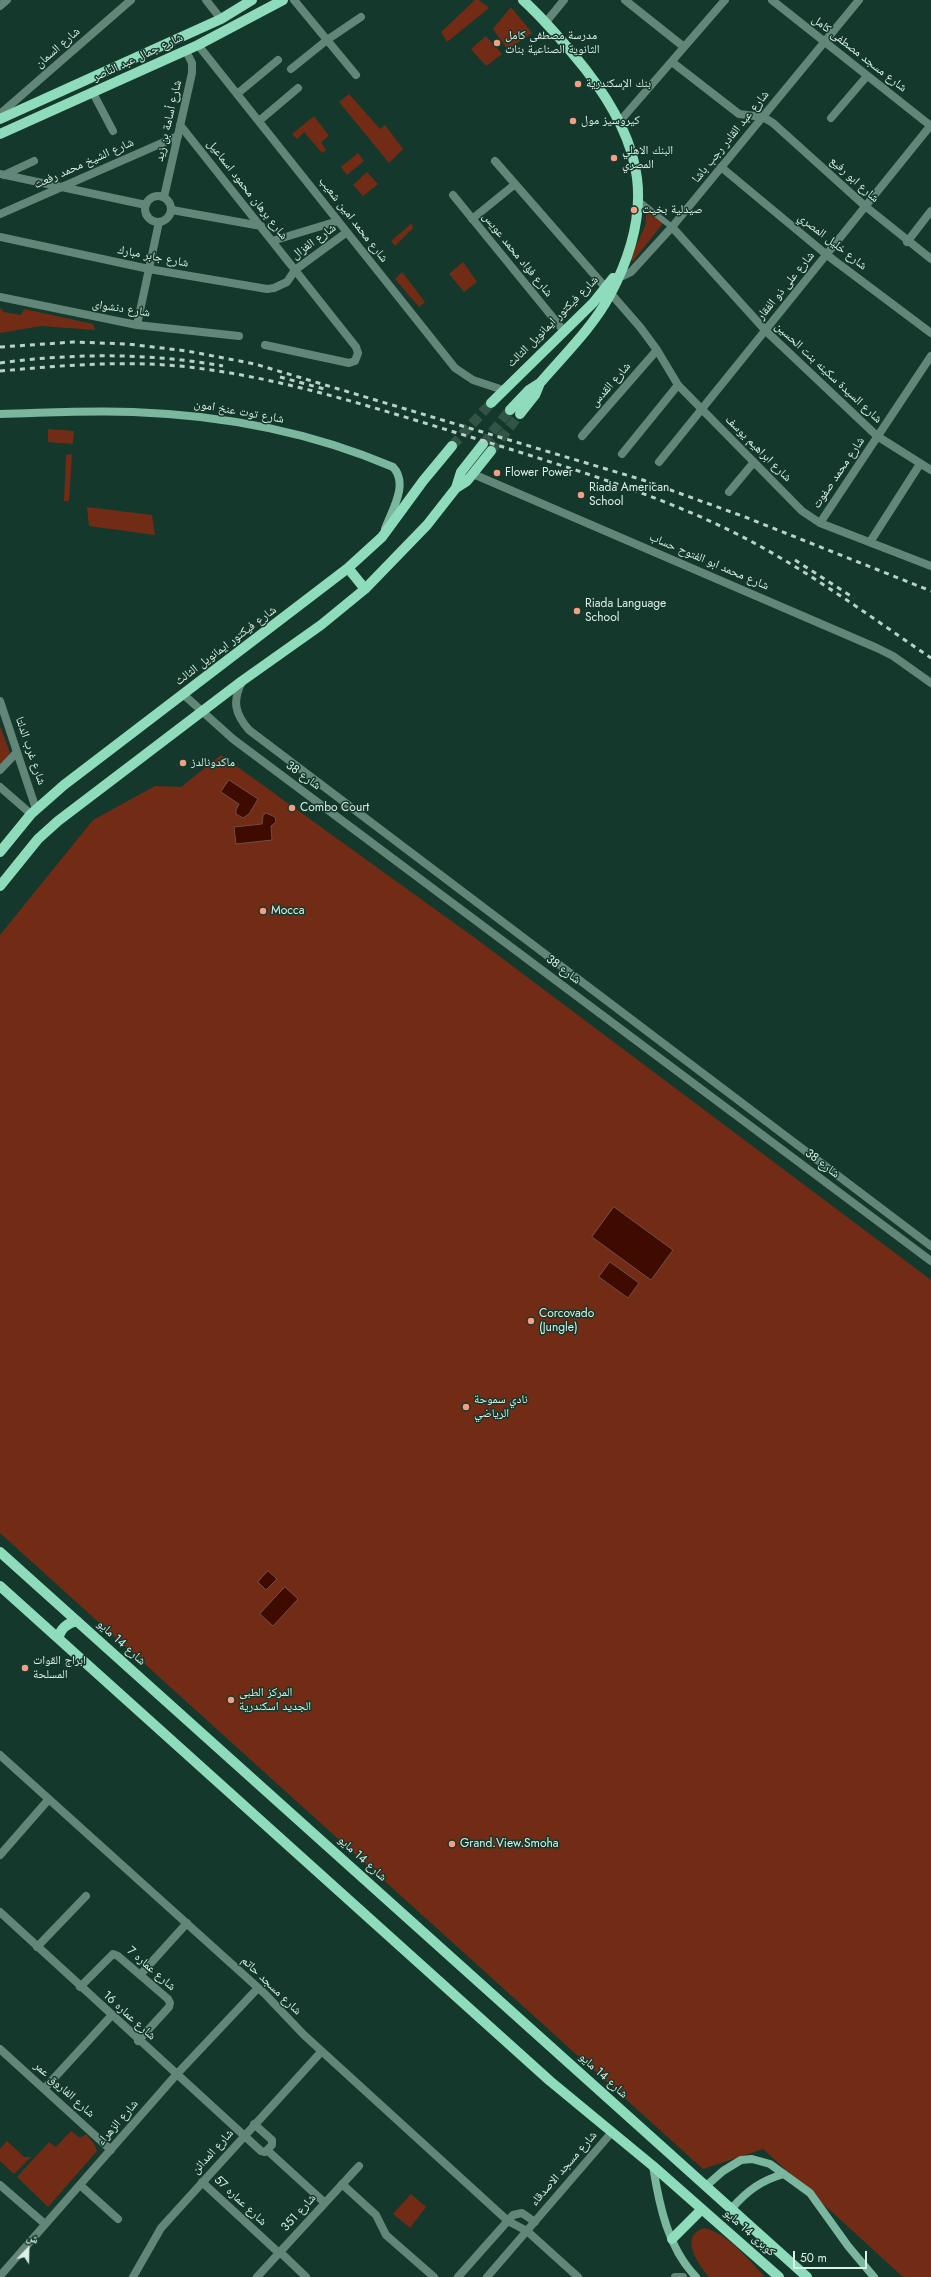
<!DOCTYPE html>
<html>
<head>
<meta charset="utf-8">
<style>
	body { margin:0 }
	#map { position:relative; width:931px; height:2277px; overflow:hidden; background:#14382b; font-family:Jost,"Noto Naskh Arabic",sans-serif }
	canvas { display:block }
	.north { position:absolute; left:8px; top:2229px; width:40px; height:40px; -webkit-text-stroke:3px #14382b; paint-order:stroke; rotate:23deg; font-size:11px; font-weight:700; line-height:16px; text-align:center; color:#dcf0e7 }
	.north::after { content:''; display:block; margin:auto; width:14px; height:18px; background:#dcf0e7; clip-path:polygon(50% 0,100% 100%,50% 72%,0 100%) }
	.scale { position:absolute; left:793px; top:2251px; width:74px; height:18px; box-sizing:border-box; border:2px solid #dcf0e7; border-top:0; padding-left:5px; font-size:12px; line-height:14px; white-space:nowrap; color:#dcf0e7; -webkit-text-stroke:3px #14382b; paint-order:stroke }
</style>
</head>
<body>
<div id="map">
<canvas width="931" height="2277"></canvas>
<div class="north">ش</div>
<div class="scale">50 m</div>
</div>
<script>
const g = document.querySelector('canvas').getContext('2d');
g.lineJoin = 'round';
function fill(path, color) {
  g.fillStyle = color;
  g.fill(path, 'evenodd');
}
function stroke(path, color, width, dash) {
  g.strokeStyle = color;
  g.lineWidth = width;
  g.lineCap = dash ? 'butt' : 'round';
  g.setLineDash(dash || []);
  g.stroke(path);
}
function label(font, color, halo, rows, align = 'center') {
  g.font = font + ' Jost,"Noto Naskh Arabic",sans-serif';
  g.lineWidth = 3;
  g.setLineDash([]);
  g.textBaseline = 'middle';
  g.strokeStyle = halo;
  g.fillStyle = color;
  for (const [text, x, y, turn = 0] of rows) {
    g.save();
    g.translate(x, y);
    g.rotate((+turn || 0) * Math.PI / 180);
    g.textAlign = isNaN(turn) ? turn : align;
    if (halo) g.strokeText(text, 0, 0);
    g.fillText(text, 0, 0);
    g.restore();
  }
}
fill(new Path2D(`
	M475,0H479L489,8L447,42L441,32Z
	M511,7L532,33L508,50L493,29Z
	M486,36L502,54L486,66L471,49Z
	M349,94L380,129L385,125L403,149L389,163L339,102Z
	M314,116L329,136L321,142L326,150L322,153L304,132L297,139L292,134Z
	M358,153L364,161L347,175L341,167Z
	M367,172L378,184L363,196L353,185Z
	M647,210L665,221L633,261L630,259L645,226Z
	M412,223L413,228L395,246L391,241Z
	M463,262L477,282L464,292L449,274Z
	M402,272L425,302L419,307L395,279Z
	M0,308L4,312L21,315L24,309L93,324L95,330L41,326L0,333Z
	M48,429L74,431L73,444L48,442Z
	M72,454L69,501H64L66,455Z
	M87,507L152,515L155,535L89,526Z
	M0,726L10,753L0,765Z
	M221,755L475,938L931,1280V2277H903L763,2149L703,2169L0,1533V935L93,820L155,786L181,787Z
	M71,2131L80,2138L86,2134L94,2144L97,2151L48,2207L17,2177L49,2142L56,2147Z
	M7,2141L24,2157H31L14,2174L0,2161V2149Z
	M411,2194L426,2207L410,2228L393,2214Z
	M704,2228C726,2232 750,2261 765,2277H709C699,2265 678,2236 704,2228Z`), '#722c16');
const water = new Path2D(`
	M229,780L258,799L249,814L243,818L236,814V810L239,804L221,792Z
	M266,813L275,817L276,822L271,826L272,840L236,844L234,827L262,824L263,816Z
	M614,1207L673,1250L651,1280L592,1237Z
	M610,1262L639,1283L628,1298L599,1277Z
	M268,1571L277,1579L266,1590L258,1582Z
	M285,1587L298,1599L273,1626L260,1614Z`);
fill(water, '#3f0a00');
stroke(water, '#6e4f45', 1);
stroke(new Path2D(`
	M483,444L510,410
	M452,446L491,403
	M491,451L520,414`), '#325447', 10, [10, 5]);
stroke(new Path2D(`
	M638,200L672,227`), '#628677', 6);
stroke(new Path2D(`
	M206,0L221,19
	M294,0L356,75
	M625,0L684,47
	M772,0L931,126
	M546,22L564,0
	M198,45L455,368L473,380L503,390
	M672,62L739,114L763,117L773,123L865,206L931,259
	M291,69L327,40L361,17
	M93,93L113,131
	M237,94L278,60
	M0,114L131,0
	M831,118L867,76
	M259,121L298,88
	M620,121L725,0
	M180,125L356,347L358,353L355,361L349,363L265,345
	M495,161L640,327L657,350L678,385L802,511L820,523L931,566
	M721,167L827,255L931,333
	M0,174L146,205
	M4,175L34,161
	M453,195L563,330
	M145 209a13 13 0 1 1 26 0a13 13 0 1 1-26 0Z
	M164,197L192,73V63L186,51
	M172,210L261,226
	M0,214L178,136
	M472,219L514,185
	M672,227L766,331L877,436L931,470
	M0,237L149,269L267,289L274,288L287,282L295,270L347,232
	M272,241L338,221
	M907,242L931,211
	M615,277L623,276L631,272L672,227L859,0
	M0,297L137,325L239,336
	M137,325L159,222
	M582,436L657,350
	M622,454L678,385
	M659,462L931,125
	M729,492L754,462
	M820,523L931,356
	M870,542L920,464
	M0,701L36,809
	M0,770L17,752
	M0,787L31,814
	M0,1755L265,1994L304,2035L508,2221L527,2231L578,2277
	M0,1855L49,1799
	M0,1912L261,2151L265,2152L272,2145V2140L254,2124
	M37,1947L86,1896
	M140,1975L187,1923
	M80,1987L113,1954L118,1956L168,1999L170,2003L169,2007L138,2041
	M0,2049L111,2150
	M44,2089L111,2016
	M267,2150L325,2203
	M202,2182L279,2253
	M342,2184L376,2215L386,2235L434,2277
	M0,2185L45,2224
	M80,2185L118,2219
	M280,2252L306,2277
	M0,2276L176,2075L258,1988
	M133,2277L161,2228L321,2052
	M257,2277L359,2166
	M675,2277H683`), '#628677', 8);
stroke(new Path2D(`
	M0,6L7,0
	M473,474L877,648L893,656L931,683
	M242,682C232,701 235,714 249,730L931,1246
	M184,695L233,739L931,1261
	M458,2277L513,2215L522,2213L535,2222
	M487,2277L612,2132`), '#628677', 8);
stroke(new Path2D(`
	M0,414C44,413 89,410 133,412C222,415 311,432 393,467C409,484 392,510 385,529
	M653,2166C659,2205 668,2248 696,2277
	M706,2186L723,2171L741,2160L752,2159L770,2164L810,2193L848,2246L874,2277
	M732,2208C748,2190 762,2180 784,2174`), '#7bb79e', 8);
stroke(new Path2D(`
	M0,119L221,19L252,0
	M0,134L198,45L283,0
	M491,403L593,303L613,278
	M510,410L529,390L540,383C564,355 593,327 610,295C656,208 644,145 586,70C566,45 546,21 523,0
	M520,414L535,395L540,383
	M456,488L467,481L491,451
	M348,568L365,589
	M0,852L31,814L64,785L348,568L382,537L423,481L452,446
	M0,886L38,839L58,821L242,681L321,625L365,589L427,525L456,488L461,472L483,444
	M0,1552L807,2277
	M0,1586L550,2081L653,2166L779,2277
	M58,1638C61,1628 67,1623 77,1621
	M672,2239L702,2209`), '#8edcbc', 10);
stroke(new Path2D(`
	M0,347L74,342L128,344L187,351L255,364L643,480L745,517L931,591
	M0,363C73,353 151,353 223,366
	M0,371C68,365 136,359 204,369C300,382 393,414 484,441C570,468 657,494 737,534C806,569 868,615 931,658
	M280,377L328,390
	M795,560L854,598`), '#bad1c7', 3, [5, 5]);
for (const [x, y, r, color] of [
	[497,43,4,"#f39f85"],
	[578,84,4,"#f39f85"],
	[573,121,4,"#f39f85"],
	[614,158,4,"#f39f85"],
	[634,210,4,"#f39f85"],
	[497,473,4,"#f39f85"],
	[581,495,4,"#f39f85"],
	[577,611,4,"#f39f85"],
	[183,763,4,"#f39f85"],
	[292,808,4,"#f39f85"],
	[263,911,4,"#f39f85"],
	[531,1321,4,"#f39f85"],
	[466,1407,4,"#f39f85"],
	[25,1668,4,"#f39f85"],
	[231,1700,4,"#f39f85"],
	[452,1844,4,"#f39f85"]
]) {
  const dot = new Path2D();
  dot.arc(x, y, r, 0, 2 * Math.PI);
  g.fillStyle = color;
  g.fill(dot);
  stroke(dot, '#14382b', 1.5);
}
label('12px', '#dcf0e7', '#14382b', [
	["مدرسة مصطفى كامل",505,36],
	["الثانوية الصناعية بنات",505,50],
	["بنك الإسكندرية",586,84],
	["كيروسيز مول",581,121],
	["البنك الاهلي",622,151],
	["المصري",622,165],
	["صيدلية بخيت",642,210],
	["Flower Power",505,473],
	["Riada American",589,488],
	["School",589,502],
	["Riada Language",585,604],
	["School",585,618],
	["ماكدونالدز",191,763],
	["Combo Court",300,808],
	["Mocca",271,911],
	["Corcovado",539,1314],
	["(Jungle)",539,1328],
	["نادي سموحة",474,1400],
	["الرياضي",474,1414],
	["ابراج القوات",33,1661],
	["المسلحة",33,1675],
	["المركز الطبى",239,1693],
	["الجديد اسكندرية",239,1707],
	["Grand.View.Smoha",460,1844]
], 'left');
label('12px', '#dcf0e7', '#14382b', [
	["شارع السمان",58,48,-41],
	["شارع مسجد مصطفى كامل",859,54,38],
	["شارع جمال عبد الناصر",138,58,-25],
	["شارع أسامة بن زيد",169,121,-77],
	["شارع عبد القادر رجب باشا",731,137,-51],
	["شارع الشيخ محمد رفعت",84,164,-24],
	["شارع ابو رفيع",854,180,42],
	["شارع برهان محمود اسماعيل",247,190,52],
	["شارع محمد امين شعيب",353,220,52],
	["شارع الغزال",314,242,-36],
	["شارع خليل المصري",832,242,38],
	["شارع فؤاد محمد عويس",517,255,51],
	["شارع جابر مبارك",153,257,11],
	["شارع على ذو الفقار",786,286,-51],
	["شارع دنشواى",121,309,9],
	["شارع فيكتور ايمانويل الثالث",553,322,-45],
	["شارع السيدة سكينه بنت الحسين",828,373,43],
	["شارع القدس",611,385,-49],
	["شارع توت عنخ امون",239,412,10],
	["شارع ابراهيم يوسف",758,449,45],
	["شارع محمد صفوت",839,473,-56],
	["شارع محمد ابو الفتوح حساب",709,562,23],
	["شارع فيكتور ايمانويل الثالث",226,646,-37],
	["شارع غرب الدلتا",30,751,71],
	["شارع 38",303,776,36],
	["شارع 38",563,970,37],
	["شارع 38",822,1164,37],
	["شارع 14 مايو",121,1643,42],
	["شارع 14 مايو",362,1859,42],
	["شارع عماره 7",151,1969,41],
	["شارع مسجد حاتم",271,1986,44],
	["شارع عماره 16",129,2016,42],
	["شارع 14 مايو",603,2076,42],
	["شارع الفاروق عمر",64,2090,42],
	["شارع الزهراء",118,2123,-49],
	["شارع المدائن",213,2152,-48],
	["شارع مسجد الاصدقاء",564,2169,-49],
	["شارع عماره 57",240,2201,43],
	["شارع 351",299,2213,-48],
	["كوبرى 14 مايو",749,2233,42]
]);
</script>
</body>
</html>
